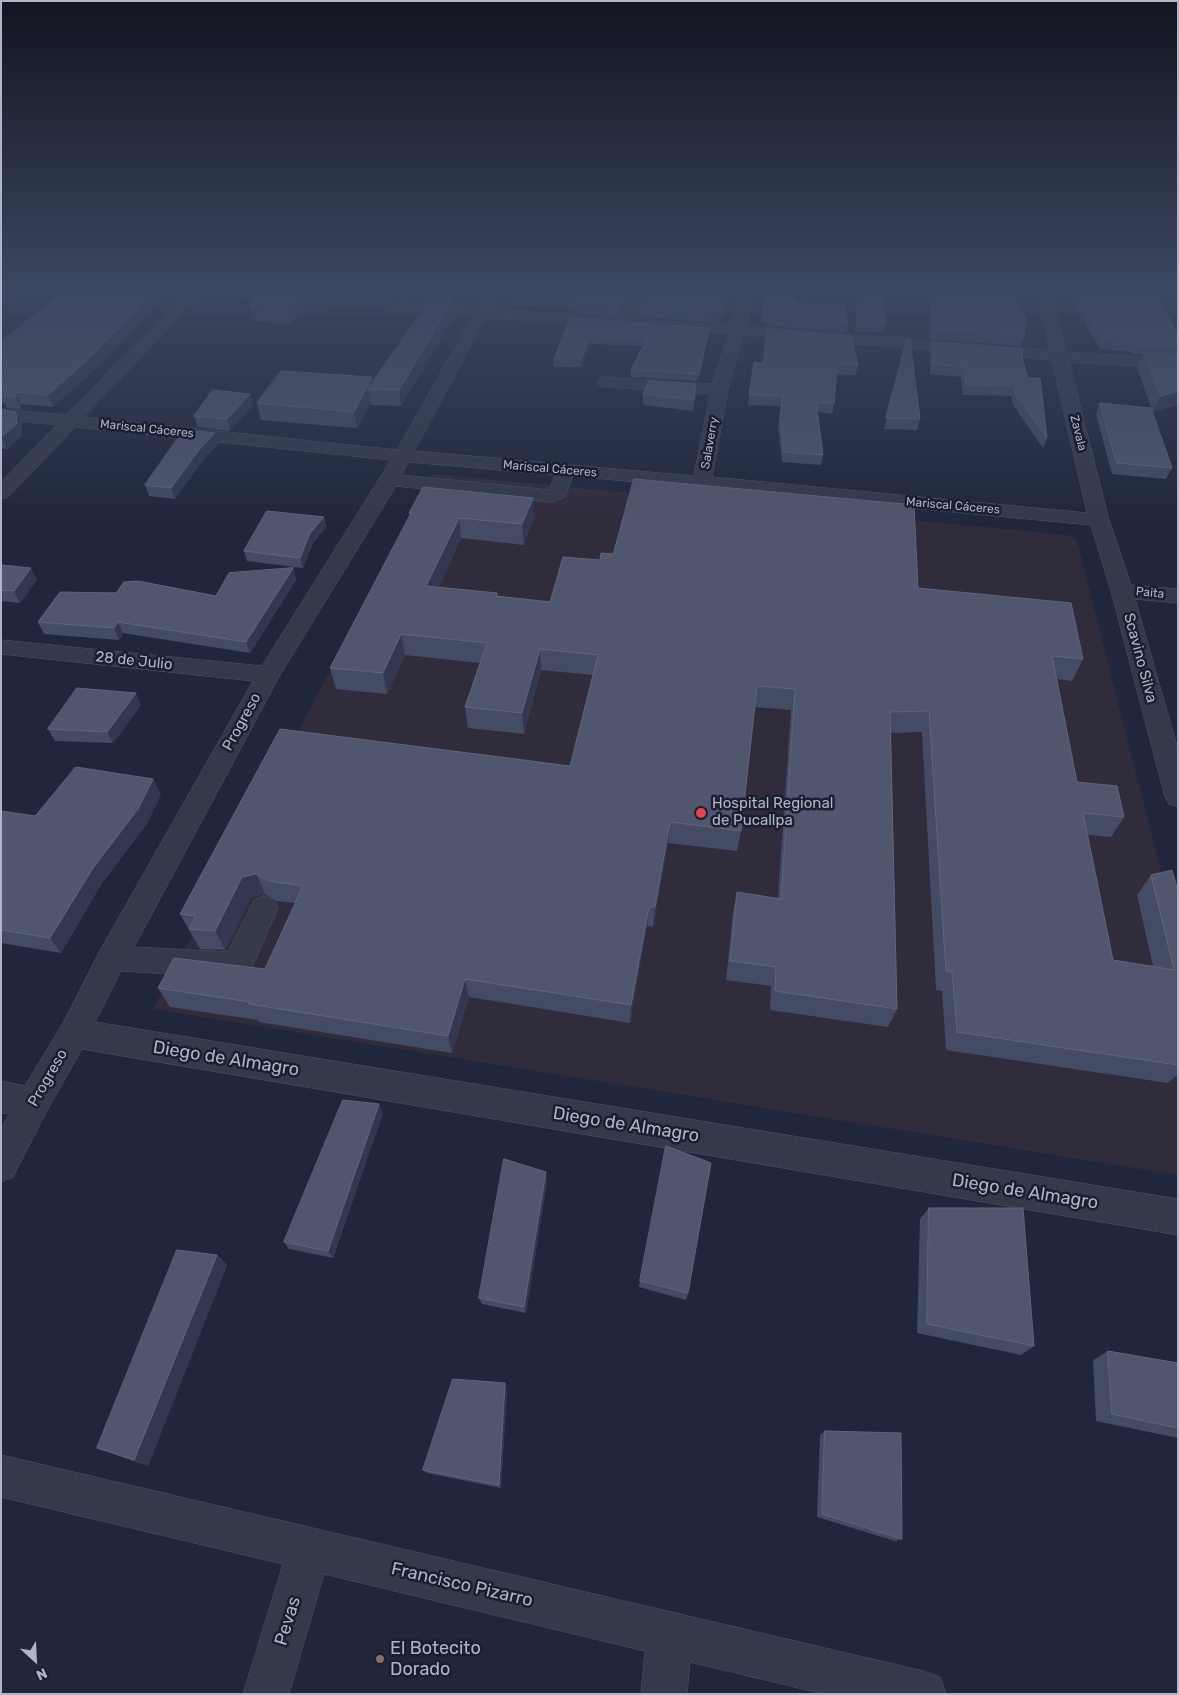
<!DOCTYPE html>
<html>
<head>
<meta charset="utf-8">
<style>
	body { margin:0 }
	#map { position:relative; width:1179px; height:1695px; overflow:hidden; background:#20273c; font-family:Rubik,sans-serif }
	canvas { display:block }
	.frame { position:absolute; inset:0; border:2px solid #afb4c8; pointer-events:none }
	.north { position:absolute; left:10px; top:1635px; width:50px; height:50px; -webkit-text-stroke:4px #191f31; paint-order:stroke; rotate:155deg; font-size:14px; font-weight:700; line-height:20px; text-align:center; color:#afb4c8 }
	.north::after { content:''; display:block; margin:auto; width:18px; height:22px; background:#afb4c8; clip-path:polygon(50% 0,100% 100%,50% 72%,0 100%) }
</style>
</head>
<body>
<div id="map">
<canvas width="1179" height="1695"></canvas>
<div class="frame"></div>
<div class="north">N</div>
</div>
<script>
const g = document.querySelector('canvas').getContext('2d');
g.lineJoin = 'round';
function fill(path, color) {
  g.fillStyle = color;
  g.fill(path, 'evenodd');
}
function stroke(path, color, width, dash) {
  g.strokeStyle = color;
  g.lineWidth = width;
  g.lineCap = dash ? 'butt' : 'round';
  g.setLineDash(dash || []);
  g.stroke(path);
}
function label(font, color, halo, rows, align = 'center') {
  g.font = font + ' Rubik,sans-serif';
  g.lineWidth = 5;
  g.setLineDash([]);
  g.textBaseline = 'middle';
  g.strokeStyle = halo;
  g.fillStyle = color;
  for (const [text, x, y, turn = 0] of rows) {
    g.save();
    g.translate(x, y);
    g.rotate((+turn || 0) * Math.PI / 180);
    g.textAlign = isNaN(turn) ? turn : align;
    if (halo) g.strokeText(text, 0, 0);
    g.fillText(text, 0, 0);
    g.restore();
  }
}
fill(new Path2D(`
	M433,474L1068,535L1077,541L1178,939V1175L153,1009Z`), '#312c3c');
const minor = new Path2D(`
	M180,288H241L477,308L488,288H502L491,309L622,318L633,288H647L637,319L731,325L741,288H755L747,326L1050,350L1036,288H1050L1066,352L1178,359V369L1069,362L1109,520L1131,585L1178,589V603L1135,599L1178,750V807L1169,804L1165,797L1111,591L1091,525L573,476L565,497L551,502L396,486L280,675L134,947L228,952L254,900L264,896L274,900L278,908L252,967L248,972L232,978L121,971L95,1022L1178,1199V1235L82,1049L45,1114L13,1177L1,1182V1129L9,1114L1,1113V1081L25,1086L63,1023L101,949L253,681L1,654V640L262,666L391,460L75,427L8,497L1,499V482L57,425L1,419V409L66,415L187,292ZM202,294L472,317L397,450L84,417ZM486,318L729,334L712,384L606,377L600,378L598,382L600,386L606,387L710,394L694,476L415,451ZM744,335L1052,360L1087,513L712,477L728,390ZM409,462L555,475L549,490L402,475Z
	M1,1455L923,1671L940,1677L946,1694H824L690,1662L687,1694H641L645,1651L324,1574L289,1694H243L283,1564L1,1497Z`);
stroke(minor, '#4f5467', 1);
fill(minor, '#343a4c');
fill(new Path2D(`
	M1,288L6,305H1Z
	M266,288H323L319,293L305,292L308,305L291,324L254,321L250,305Z
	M515,288H631L621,316L575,313V308L511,305L510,296Z
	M646,288H735L721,321L712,322L640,317V308Z
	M929,288H1010L1024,336L1021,346L930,339V308H928Z
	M1064,288H1178V291L1153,289L1178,335V405L1153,412L1137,368L1143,355L1132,354L1131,352L1100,349Z
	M153,291L161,303L87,377L53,407L21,404V409L7,408L5,403H1V342Z
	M424,292L450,294L451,295L454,317L401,406L371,405V402L357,428L261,420L257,403L372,377L373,382L429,302H425Z
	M859,294L885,322L883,333L855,332L857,304Z
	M795,302L848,323L846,332L767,326V322H761L762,313Z
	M570,318L709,328V335L698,381L631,377V370L643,346L591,344L581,367H554V360Z
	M767,329L858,365L856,375L836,374L834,404L832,414L818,412L823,455L821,465L782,462L778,425L782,406L748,405L749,395L763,363Z
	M907,339L920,419L917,430L884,429Z
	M933,342L1022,358L1047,438L1043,448L1013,405L1011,396L963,395L961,377L930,374V352Z
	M250,394L253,405L230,431L198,427L194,416Z
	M643,394L695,395L693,411L643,405Z
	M1100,403L1172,468L1166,479L1112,474L1096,414Z
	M1,410L22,423V435L7,449L1,448Z
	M218,444L202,461L175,499L149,496L145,485Z
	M409,513L534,518L524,545L461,538L439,587L497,593L498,596L550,602L918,588L1083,659L1072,681L1057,679L1077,782L1124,817L1111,837L1088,835L1113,960L1153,966L1137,895L1151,875L1172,870L1178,1074L1168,1083L946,1050L942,991L936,990L922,732L891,733L897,1009L888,1027L770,1010L771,986L726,980L733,912L737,892L778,898L791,710L755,707L741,831L737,851L668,843L653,927L647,926L630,1023L469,997L452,1053L259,1022L258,1020L170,1007L158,988L265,969L295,903L276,901L265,894L251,897L225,950L200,949L180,914L280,729L570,766L593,675L541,670L524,734L468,728L465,707L480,663L405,655L387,694L336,689L330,668L410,516Z
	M324,517L326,527L313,543L303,568L247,561L244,551Z
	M1,565L37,579L20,603L1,601Z
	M293,568L296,580L250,653L123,633L119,640L44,634L38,622L216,596Z
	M141,705L113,743L55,741L48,729Z
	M161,794L146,825L102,883L61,953L1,943V811L35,816Z
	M383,1113L333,1258L289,1249L284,1242Z
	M547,1181L526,1313L482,1304L479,1298Z
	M929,1208L1034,1346L1021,1355L917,1333L920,1219Z
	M217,1255L227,1265L148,1466L97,1448Z
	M640,1281L688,1293L686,1300L639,1287Z
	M1108,1351L1178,1363V1438L1096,1421L1093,1360Z
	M505,1383L507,1388L501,1488L427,1473L423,1470Z
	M825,1431L902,1539L895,1541L817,1517L820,1435Z`), '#444b64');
fill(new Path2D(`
	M11,288H34L6,305L1,294Z
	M142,288H156L144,301L140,289Z
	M318,288H323L319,293Z
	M446,288H454L449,295L444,290Z
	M628,288H631L621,316V307Z
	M732,288H735L721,321L712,322V312Z
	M305,290L308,305L291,324L288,308Z
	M157,291L161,303L87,377L53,407L48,395Z
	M452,302L454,317L401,406L399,390Z
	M709,328V335L698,381L699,374Z
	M591,336V344L581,367V359Z
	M372,377L374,389H368L371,402L357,428L354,412Z
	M1178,391V405L1153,412L1161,396Z
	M16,392L21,404V409L16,397Z
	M250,394L253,405L230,431L227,419Z
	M16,412L22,423V435L7,449L1,437Z
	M215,433L218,444L202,461L175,499L171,488L199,450Z
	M533,498L534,518L524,545L522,524Z
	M324,517L326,527L313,543L303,568L300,558L310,533Z
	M459,518L461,538L430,607L426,586Z
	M31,568L37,579L20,603L14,591Z
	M293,568L296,580L250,653L246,642Z
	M118,622L123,633L119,640L114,628Z
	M401,634L405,655L387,694L383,673Z
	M540,649L541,670L524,734L522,713Z
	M136,693L141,705L113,743L107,732Z
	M153,779L161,794L146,825L102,883L61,953L50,938L93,868Z
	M670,822L668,843L653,927L655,907Z
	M256,874L265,894L251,897L225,950L215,931L242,877Z
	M649,907L647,926L630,1023L631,1005Z
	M465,979L469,997L452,1053L448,1036Z
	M379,1104L383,1113L333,1258L328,1251Z
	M546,1172L547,1181L526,1313L524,1307Z
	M217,1255L227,1265L148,1466L134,1460Z
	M505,1383L507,1388L501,1488L499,1485Z`), '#31384f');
const building = new Path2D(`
	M1,288H11L1,294Z
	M67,288H142L140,289L157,291L82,365L48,395L16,392V397L1,396L7,391H1V353L9,346L1,345V342Z
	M266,288H285L305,290L288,308L250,305Z
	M427,288H446L444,290L451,295L424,292Z
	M515,288H628L621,307L574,304L576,299L510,296Z
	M646,288H732L722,311L712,312L640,308Z
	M768,288H793L795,302L844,306L848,323L768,317V314L762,313Z
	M931,288H1010L1026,319L1024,336L933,329L932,298H930Z
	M1073,288H1153L1178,335V347L1136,345L1135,342L1104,340Z
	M859,294L882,297L885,322H858Z
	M430,300L452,302L399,390L368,389Z
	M570,318L709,328L699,374L631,370L647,339L591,336L581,359L554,360Z
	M767,329L851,336L858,365H837L834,404L816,402L823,455L784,452L780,415L783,396L749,395L754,362L763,363Z
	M907,339L910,340L920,419L886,418Z
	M933,342L1023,349L1022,358L1028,378H1040L1047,438L1016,395L1015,386L966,385L964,367L933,364Z
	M1144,352L1177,355L1178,357V391L1161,396Z
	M281,371L372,377L354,412L257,403Z
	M649,381L696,384L694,400L643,394Z
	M213,390L250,394L227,419L194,416Z
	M1100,403L1151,408L1172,468L1117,463Z
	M1,410L16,412L17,424L1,437Z
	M184,430L215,433L199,450L171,488L145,485Z
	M634,479L914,505L918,588L1071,603L1083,659L1052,656L1077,782L1117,786L1124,817L1083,813L1113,960L1174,970L1151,875L1172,870L1178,891V1065L957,1032L952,972L946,971L929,711L890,712L897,1009L775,991L776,967L730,961L737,892L781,899L795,689L757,686L741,831L670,822L655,907H649L631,1005L465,979L448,1036L249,1004L250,1002L158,988L174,958L265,969L303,886L268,881L256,874L242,877L215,931L189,929L196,916L180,914L280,729L570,766L598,655L540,649L522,713L465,707L487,643L401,634L383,673L330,668L411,513H409L423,487L533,498L522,524L459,518L426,586L497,593L496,596L550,602L563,557L600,560L601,553L613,554Z
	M267,511L324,517L310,533L300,558L244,551Z
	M1,565L31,568L14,591L1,590Z
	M293,568L246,642L118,622L114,628L38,622L60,592L116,593L124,582L138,581L216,596L229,573Z
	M77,688L136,693L107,732L48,729Z
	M76,767L153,779L138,809L93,868L50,938L1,930V811L35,816Z
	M343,1100L379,1104L328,1251L284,1242Z
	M666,1146L711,1163L688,1293L640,1281Z
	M504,1159L546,1172L524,1307L479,1298Z
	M929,1208H1023L1034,1346L927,1324Z
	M177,1250L217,1255L134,1460L97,1448Z
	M1108,1351L1178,1363V1428L1112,1414Z
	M453,1379L505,1383L499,1485L423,1470Z
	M825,1431L901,1433L902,1539L822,1514Z`);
fill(building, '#50566e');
stroke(building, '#5e657c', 1);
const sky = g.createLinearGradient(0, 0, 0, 525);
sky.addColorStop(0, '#121521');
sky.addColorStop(0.55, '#3c4761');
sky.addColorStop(1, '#3c476100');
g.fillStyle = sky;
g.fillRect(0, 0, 1179, 525);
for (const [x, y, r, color] of [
	[701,813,6,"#e0444e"],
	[380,1659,5,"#8d6e63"]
]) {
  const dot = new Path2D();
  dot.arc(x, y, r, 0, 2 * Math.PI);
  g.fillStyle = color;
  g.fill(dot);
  stroke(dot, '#191f31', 2);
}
label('12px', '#afb4c8', '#191f31', [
	["Mariscal Cáceres",147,429,6],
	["Zavala",1078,433,76],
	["Salaverry",710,443,-80],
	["Mariscal Cáceres",550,469,5],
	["Mariscal Cáceres",953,506,5],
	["Paita",1150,593,6]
]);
label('15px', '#afb4c8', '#191f31', [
	["Scavino Silva",1140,658,75],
	["28 de Julio",134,661,6],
	["Progreso",242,722,-61],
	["Progreso",48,1078,-60]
]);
label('15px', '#afb4c8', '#191f31', [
	["Hospital Regional",712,804],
	["de Pucallpa",712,821]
], 'left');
label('18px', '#afb4c8', '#191f31', [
	["Diego de Almagro",226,1059,9],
	["Diego de Almagro",626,1125,9],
	["Diego de Almagro",1025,1192,9],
	["Francisco Pizarro",462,1585,13],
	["Pevas",288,1621,-73]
]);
label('18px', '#afb4c8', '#191f31', [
	["El Botecito",390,1649],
	["Dorado",390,1670]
], 'left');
</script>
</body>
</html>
